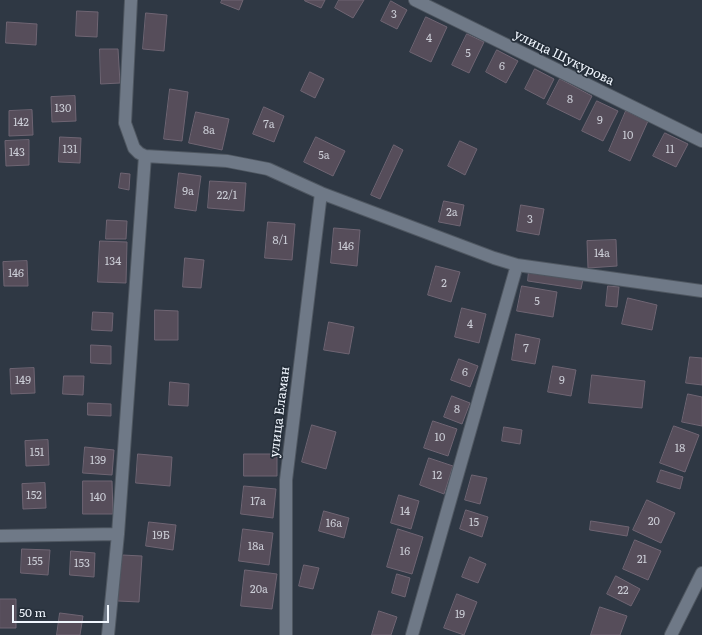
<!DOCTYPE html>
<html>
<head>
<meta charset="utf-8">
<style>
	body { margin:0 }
	#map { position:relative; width:702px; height:635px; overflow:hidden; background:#2f3844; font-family:Literata,serif }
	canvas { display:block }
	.scale { position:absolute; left:12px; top:605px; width:97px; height:18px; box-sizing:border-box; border:2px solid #f0f6fe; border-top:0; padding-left:5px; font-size:12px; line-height:14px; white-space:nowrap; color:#f0f6fe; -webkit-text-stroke:3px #252e39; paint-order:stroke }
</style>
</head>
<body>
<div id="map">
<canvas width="702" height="635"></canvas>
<div class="scale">50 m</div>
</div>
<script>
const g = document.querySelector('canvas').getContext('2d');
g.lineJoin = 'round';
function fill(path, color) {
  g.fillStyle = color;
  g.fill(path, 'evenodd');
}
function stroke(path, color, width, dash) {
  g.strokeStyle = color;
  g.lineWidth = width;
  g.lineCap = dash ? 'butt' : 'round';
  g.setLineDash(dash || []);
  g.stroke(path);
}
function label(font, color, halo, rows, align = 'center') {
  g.font = font + ' Literata,serif';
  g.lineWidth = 3.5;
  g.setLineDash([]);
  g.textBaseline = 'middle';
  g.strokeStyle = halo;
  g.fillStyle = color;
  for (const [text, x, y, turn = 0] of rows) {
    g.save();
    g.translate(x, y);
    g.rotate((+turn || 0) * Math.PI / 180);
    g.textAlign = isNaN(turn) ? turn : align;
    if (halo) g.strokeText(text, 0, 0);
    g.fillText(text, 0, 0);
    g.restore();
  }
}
const building = new Path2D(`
	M222,0H243L239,10L221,3Z
	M305,0H325L321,8L305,1Z
	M339,0H364L353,18L335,8Z
	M391,1L407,10L397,29L381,21Z
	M77,11L98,12L97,37L76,36Z
	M146,13L167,15L164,51L143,49Z
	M426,17L447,27L431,62L410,52Z
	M7,22L37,24L36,45L6,43Z
	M467,34L484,42L469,73L452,65Z
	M100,49H118L120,83L101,84Z
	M497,50L518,61L506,83L486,72Z
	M535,69L554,79L544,99L525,89Z
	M310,72L324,79L315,98L301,91Z
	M560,79L592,96L580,120L547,104Z
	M170,89L188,92L182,141L164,139Z
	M75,96L76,121L52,122L51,97Z
	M597,101L618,111L603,141L582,131Z
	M264,107L284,116L274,142L253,134Z
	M32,110L33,135L9,136V111Z
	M626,111L648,121L630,161L609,151Z
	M196,112L229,119L222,150L189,143Z
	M665,133L688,144L676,167L653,156Z
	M60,137L81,138L80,163L59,162Z
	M316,137L345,151L333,176L304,162Z
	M29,140V165L6,166L5,141Z
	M460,141L477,149L465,175L448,166Z
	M394,145L403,150L380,199L371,195Z
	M121,173L130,174L129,190L119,188Z
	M179,173L201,176L196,211L175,208Z
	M210,181L246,183L244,211L208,208Z
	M444,201L464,205L460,226L439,222Z
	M521,205L544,209L539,235L517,231Z
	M107,220L127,221L126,239H106Z
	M268,222L295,224L292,260L265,258Z
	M334,228L360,230L357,266L331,263Z
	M616,240L617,266L588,268L587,241Z
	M100,241L127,242L126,283L98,282Z
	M185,258L204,260L201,288L183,287Z
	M27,261L28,286H4L3,262Z
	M436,266L460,272L451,302L428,295Z
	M529,271L583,279L581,289L528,281Z
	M522,286L557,292L553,317L517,311Z
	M608,286L619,287L617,307L606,306Z
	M628,298L657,305L652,330L622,324Z
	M462,308L486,314L479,343L455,337Z
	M155,310L178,311V340H155Z
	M93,312L113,313L112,331L92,330Z
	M329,322L354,327L349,354L324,350Z
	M516,334L540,339L535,364L512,360Z
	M91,345L111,346V364L91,363Z
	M690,357L702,358V385L686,383Z
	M459,359L478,366L470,387L451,380Z
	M553,366L576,370L571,396L548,392Z
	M34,368L35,393L11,394L10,369Z
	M592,375L645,381L642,408L589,403Z
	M64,376H84L83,395L63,394Z
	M170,382L189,384L188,406L169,405Z
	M688,394L702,397V426L682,422Z
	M452,396L470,403L462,424L444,417Z
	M88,403L111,404V416L88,415Z
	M433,421L457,429L448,456L424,448Z
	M312,425L336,432L326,469L302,462Z
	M674,426L699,435L685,472L660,463Z
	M504,427L522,430L520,444L502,441Z
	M48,440L49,465L26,466L25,441Z
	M85,447L114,450L112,475L83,473Z
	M138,454L172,457L170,486L136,483Z
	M244,454H277V476H244Z
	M429,458L453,466L444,494L420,485Z
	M661,470L683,477L680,489L657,482Z
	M472,475L487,478L480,504L465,500Z
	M83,481H112L113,514H83Z
	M45,483L46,508L23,509L22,484Z
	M244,486L276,489L273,518L241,514Z
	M399,495L419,501L411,529L391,523Z
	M647,500L675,513L661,543L633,530Z
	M466,510L488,517L482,537L460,529Z
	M324,511L349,518L344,538L319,531Z
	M591,521L629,527L627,536L590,530Z
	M149,522L176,525L173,550L146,546Z
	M243,529L273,533L269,565L239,561Z
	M398,529L423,537L412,574L387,567Z
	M635,540L661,551L648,580L623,569Z
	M22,549L50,550L48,575L21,573Z
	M71,551L95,553L94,577L70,575Z
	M122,555L142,556L139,602L118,601Z
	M470,557L486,564L478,583L462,577Z
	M304,565L319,568L313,589L299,586Z
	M245,570L277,574L272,609L241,606Z
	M397,574L410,578L405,597L392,593Z
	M616,576L640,589L631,606L607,594Z
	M457,594L477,602L464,635L444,628Z
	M0,599H16V628H0Z
	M600,607L627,616L620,635H591Z
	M379,611L397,617L391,635H372Z
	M60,613L83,616L80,635H57Z`);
fill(building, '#564d5a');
stroke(building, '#6f6573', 1);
const minor = new Path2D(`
	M131,0L125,123L134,148L139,153L145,156L227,161L268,169L321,193L494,258L517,265L702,291
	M415,0L702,141
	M0,536L118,534
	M108,635L118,534L145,156
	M286,635V480L321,193
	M412,635L517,265
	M671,635L702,573`);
stroke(minor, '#4f5761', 14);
stroke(minor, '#6f7987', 12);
label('11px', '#caccd5', null, [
	["3",394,15],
	["4",429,39],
	["5",468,54],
	["6",502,67],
	["8",570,100],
	["130",63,109],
	["9",600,121],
	["142",21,123],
	["7а",269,125],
	["8а",209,131],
	["10",628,136],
	["131",70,150],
	["11",670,150],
	["143",17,153],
	["5а",324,156],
	["9а",188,192],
	["22/1",227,196],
	["2а",452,213],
	["3",530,220],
	["8/1",280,241],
	["146",346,247],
	["14а",602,254],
	["134",113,262],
	["146",16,274],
	["2",444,284],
	["5",537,302],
	["4",470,325],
	["7",526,349],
	["6",465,373],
	["149",23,381],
	["9",562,381],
	["8",457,410],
	["10",440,438],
	["18",680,449],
	["151",37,453],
	["139",98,461],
	["12",437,476],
	["152",34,496],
	["140",98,498],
	["17а",258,502],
	["14",405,512],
	["20",654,522],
	["15",474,523],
	["16а",334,524],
	["19Б",161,536],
	["18а",256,547],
	["16",405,552],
	["21",642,560],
	["155",35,562],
	["153",82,564],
	["20а",259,590],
	["22",623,591],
	["19",460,615]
]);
label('13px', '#f0f6fe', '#252e39', [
	["улица Шукурова",564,58,26],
	["улица Еламан",280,412,-83]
]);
</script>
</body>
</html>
